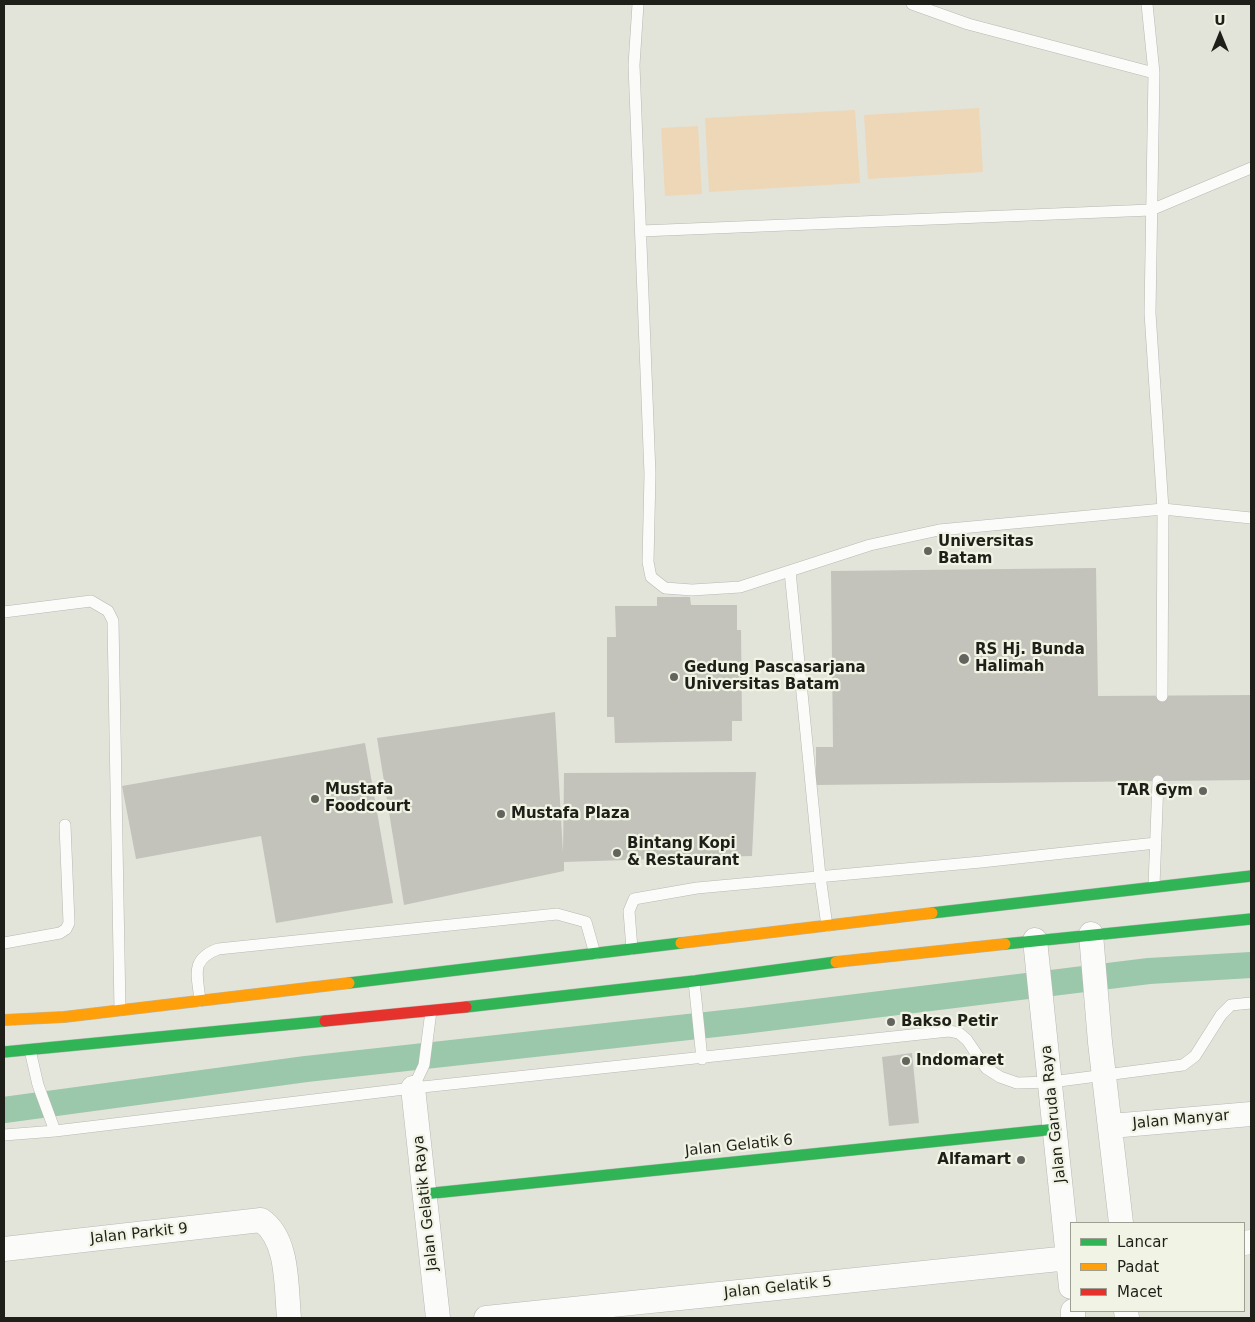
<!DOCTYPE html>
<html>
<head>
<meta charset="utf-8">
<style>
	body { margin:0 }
	#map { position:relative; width:1255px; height:1322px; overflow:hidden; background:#e2e4da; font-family:"DejaVu Sans",sans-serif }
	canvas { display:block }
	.frame { position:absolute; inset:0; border:5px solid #1e1f19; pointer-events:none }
	.legend { position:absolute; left:1070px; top:1222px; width:175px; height:90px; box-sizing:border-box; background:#f1f4e4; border:1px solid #9d9f93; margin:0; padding:6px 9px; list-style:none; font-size:15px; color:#1e1f19 }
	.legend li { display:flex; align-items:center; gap:10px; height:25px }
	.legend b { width:25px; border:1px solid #9d9f93 }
	.north { position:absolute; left:1195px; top:10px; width:50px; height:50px; -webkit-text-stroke:4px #f1f4e4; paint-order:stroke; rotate:0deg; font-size:14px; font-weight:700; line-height:20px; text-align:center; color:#1e1f19 }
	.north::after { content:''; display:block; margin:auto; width:18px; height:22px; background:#1e1f19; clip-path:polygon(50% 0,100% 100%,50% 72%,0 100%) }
</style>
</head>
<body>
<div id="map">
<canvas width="1255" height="1322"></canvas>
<div class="frame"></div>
<ul class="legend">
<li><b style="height:6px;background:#30b455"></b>Lancar</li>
<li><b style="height:6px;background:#ff9f0a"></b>Padat</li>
<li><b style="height:6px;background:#e5322d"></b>Macet</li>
</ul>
<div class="north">U</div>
</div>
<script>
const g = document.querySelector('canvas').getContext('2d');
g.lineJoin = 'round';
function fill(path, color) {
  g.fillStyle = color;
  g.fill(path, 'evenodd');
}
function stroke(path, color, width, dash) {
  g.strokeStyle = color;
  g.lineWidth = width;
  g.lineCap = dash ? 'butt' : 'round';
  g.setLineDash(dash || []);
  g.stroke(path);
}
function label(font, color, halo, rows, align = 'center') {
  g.font = font + ' "DejaVu Sans",sans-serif';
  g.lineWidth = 4.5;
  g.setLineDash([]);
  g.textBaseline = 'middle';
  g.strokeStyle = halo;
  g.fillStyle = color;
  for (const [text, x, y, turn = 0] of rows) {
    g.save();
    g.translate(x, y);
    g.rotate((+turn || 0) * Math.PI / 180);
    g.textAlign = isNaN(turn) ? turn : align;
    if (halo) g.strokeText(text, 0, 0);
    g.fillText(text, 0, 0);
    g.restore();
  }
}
fill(new Path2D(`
	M979,108L983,172L868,179L864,115Z
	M855,110L860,183L709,192L705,118Z
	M698,126L702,194L665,196L661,128Z`), '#edd7b7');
stroke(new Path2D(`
	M4,1110L306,1069L743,1021L1149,971L1251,965`), '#9bc7ab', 26);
fill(new Path2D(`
	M1096,568L1098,696L1251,695V780L816,785V747H833L831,571Z
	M657,597H690L691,605H737V630H741L742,721H732V741L615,743L614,717H607V637H616L615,606H657Z
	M555,712L563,853L564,773L756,772L752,856L564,862V871L404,905L377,738Z
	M365,743L393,903L276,923L261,836L136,859L122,786Z
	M912,1053L919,1123L889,1126L882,1057Z`), '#c3c3bc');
const lane = new Path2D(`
	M638,4L634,65L650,474L648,562L651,577L665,588L692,590L740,587L870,545L939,530L1163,509L1251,518
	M912,4L968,24L1154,73
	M1147,4L1154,73L1150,313L1163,509L1162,696
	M641,231L1151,210L1251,168
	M790,571L820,876L827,926
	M4,612L91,601L108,611L113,621L120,1010
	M1154,886L1158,781
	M4,943L60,933L66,929L69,923L65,825
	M632,949L629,911L634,899L697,888L981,862L1156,843
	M694,981L702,1059
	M200,1001C198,976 189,960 218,949L557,914L586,922L595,954
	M30,1050L38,1085L55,1131L413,1088L949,1031L959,1033L967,1040L986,1068L1000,1077L1017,1083L1051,1082L1183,1065L1195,1056L1221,1015L1231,1005L1251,1003
	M413,1088L424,1065L431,1011
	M4,1135L55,1131`);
const street = new Path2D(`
	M1091,934L1100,1042L1121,1223
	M1035,940L1071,1287
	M413,1088L438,1318
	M1111,1126L1251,1114
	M1244,1243L1251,1242
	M4,1249L261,1220C289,1239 286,1287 289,1318
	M1073,1311V1318
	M1126,1311L1127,1318
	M486,1318L1069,1258`);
const fast = new Path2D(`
	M932,913L1251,876
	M1005,944L1251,919
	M349,983L681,943
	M466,1007L694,981L836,962
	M4,1052L325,1021
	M424,1194L1056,1129`);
const slow = new Path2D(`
	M681,943L932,913
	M836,962L1005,944
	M4,1020L64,1017L349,983`);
const jam = new Path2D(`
	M325,1021L466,1007`);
stroke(lane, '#b7b8b1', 12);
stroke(street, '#b7b8b1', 25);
stroke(fast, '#b7b8b1', 12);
stroke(slow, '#b7b8b1', 12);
stroke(jam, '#b7b8b1', 12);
stroke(lane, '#fbfbf9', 11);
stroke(street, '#fbfbf9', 24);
stroke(fast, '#30b455', 11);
stroke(slow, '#ff9f0a', 11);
stroke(jam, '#e5322d', 11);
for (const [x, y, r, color] of [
	[928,551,5,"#63645d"],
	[964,659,6,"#63645d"],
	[674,677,5,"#63645d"],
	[1203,791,5,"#63645d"],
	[315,799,5,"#63645d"],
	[501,814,5,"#63645d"],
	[617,853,5,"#63645d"],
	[891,1022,5,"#63645d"],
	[906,1061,5,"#63645d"],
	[1021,1160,5,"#63645d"]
]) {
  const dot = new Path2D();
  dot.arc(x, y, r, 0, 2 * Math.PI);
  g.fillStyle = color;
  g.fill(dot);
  stroke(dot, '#f1f4e4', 2);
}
label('bold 15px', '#1e1f19', '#f1f4e4', [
	["Universitas",938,542],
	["Batam",938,559],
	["RS Hj. Bunda",975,650],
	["Halimah",975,667],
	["Gedung Pascasarjana",684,668],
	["Universitas Batam",684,685],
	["Mustafa",325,790],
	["Foodcourt",325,807],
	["TAR Gym",1193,791,"right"],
	["Mustafa Plaza",511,814],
	["Bintang Kopi",627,844],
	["& Restaurant",627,861],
	["Bakso Petir",901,1022],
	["Indomaret",916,1061],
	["Alfamart",1011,1160,"right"]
], 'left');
label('15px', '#1e1f19', '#f1f4e4', [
	["Jalan Garuda Raya",1054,1114,-96],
	["Jalan Manyar",1181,1120,-5],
	["Jalan Gelatik 6",739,1146,-6],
	["Jalan Gelatik Raya",426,1203,-96],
	["Jalan Parkit 9",139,1234,-6],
	["Jalan Gelatik 5",778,1288,-6]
]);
</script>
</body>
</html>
